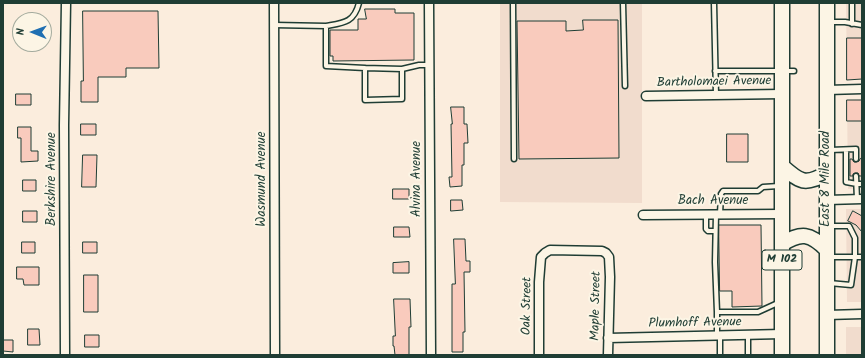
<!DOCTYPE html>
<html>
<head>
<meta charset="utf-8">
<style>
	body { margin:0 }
	#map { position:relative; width:865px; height:358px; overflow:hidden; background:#fbeddd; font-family:Kalam,sans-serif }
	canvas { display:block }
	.frame { position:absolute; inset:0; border:4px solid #1f3d34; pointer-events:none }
	.north { position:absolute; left:12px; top:12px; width:40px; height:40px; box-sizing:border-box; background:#fcf5e5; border:1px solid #a4ab9e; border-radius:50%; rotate:271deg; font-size:11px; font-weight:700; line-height:16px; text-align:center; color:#1f3d34 }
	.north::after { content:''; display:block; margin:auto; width:14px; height:18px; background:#1f6fb2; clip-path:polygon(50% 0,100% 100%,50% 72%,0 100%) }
</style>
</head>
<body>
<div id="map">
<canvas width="865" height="358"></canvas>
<div class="frame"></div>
<div class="north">N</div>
</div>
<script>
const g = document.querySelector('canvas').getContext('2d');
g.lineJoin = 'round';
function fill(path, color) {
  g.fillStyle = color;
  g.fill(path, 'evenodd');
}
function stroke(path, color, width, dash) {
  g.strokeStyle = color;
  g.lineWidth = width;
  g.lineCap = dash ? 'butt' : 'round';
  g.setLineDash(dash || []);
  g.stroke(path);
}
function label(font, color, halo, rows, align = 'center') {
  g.font = font + ' Kalam,sans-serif';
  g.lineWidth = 4;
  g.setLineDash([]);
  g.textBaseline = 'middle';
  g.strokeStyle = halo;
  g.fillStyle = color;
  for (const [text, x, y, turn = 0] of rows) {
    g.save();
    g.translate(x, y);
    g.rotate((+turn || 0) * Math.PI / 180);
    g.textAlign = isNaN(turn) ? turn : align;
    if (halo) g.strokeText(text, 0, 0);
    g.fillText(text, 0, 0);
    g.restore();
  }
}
fill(new Path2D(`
	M500,3H642V203L500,202Z
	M846,3H862V79L847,80Z
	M862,99V188L848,189L847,100Z
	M846,209H862V302H847Z
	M846,327H862V355H846Z`), '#f1dccd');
const building = new Path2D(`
	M365,9H395V13H414V60L333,61V56H330V30H358V19H366Z
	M83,11H158L159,68H126V77H98V102H81V81H83Z
	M583,20H618L619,158L519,159L517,21H566V31L583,30Z
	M847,38H862V79L847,80Z
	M16,94H31V105H16Z
	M847,100H862V121H847Z
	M451,107H464V124H467L468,143H464V165H462V186L450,187L449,177H452L451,124H452Z
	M81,124H96V135H81Z
	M18,127H31V151H38V161L21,162V138H18Z
	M727,134H748V162H727Z
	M83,155H97L96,187H82Z
	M862,158V176H859L858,173H855L853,174V176H850V159H852L854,162H856L859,161L860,159Z
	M23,180H36V191H23Z
	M393,189H409V199H393Z
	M451,200H462L463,210L451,211Z
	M23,211H37V222H23Z
	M853,211L862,216V232L856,225L848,221Z
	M719,225H761L762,306L732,307V291H720Z
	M394,227H409L410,237H394Z
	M454,239H465L466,261H470V272H464L465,332H463V352H452V284H455Z
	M22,242H35V253H22Z
	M83,242H97V253H83Z
	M409,262V273H393V263Z
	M17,267H39V285H24L23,279H17Z
	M84,275H98V312H84Z
	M394,299H410L411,327H409V355H395L394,346H393V336H395Z
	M28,329H39L40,345H28Z
	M85,335H99V347H85Z
	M3,340H13V352L3,351Z`);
fill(building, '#f9cbbd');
stroke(building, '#1f3d34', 1);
const lane = new Path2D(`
	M513,3L514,159
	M623,3L625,86
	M714,3L716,95
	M852,3V24
	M829,22H845L862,25
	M274,25L326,26V66L365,68
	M326,26C343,23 354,23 359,3
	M402,69V99L365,100V68L402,69L419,65H429
	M715,71H794
	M830,150L856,149V159
	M846,150V182L857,184H862
	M856,176L857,199
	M706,214V229L708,231H715
	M716,214L715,262L717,312H758L780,302
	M720,214L721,194L723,191H758L763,187L779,186
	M829,226H849L855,238V257H830
	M829,283L851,285L855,257H862
	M717,312V335
	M720,355V336
	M748,355V334`);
const street = new Path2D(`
	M274,3L275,355
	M429,3L431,355
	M827,90L862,89
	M646,96L782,94
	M827,200L862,199
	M643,215L782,214
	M827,315L862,314
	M608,338L782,334
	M65,355L64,125L66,3
	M539,355V282L541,257L545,253L550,250L602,251L606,253L609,257L610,277L608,355`);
const highway = new Path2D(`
	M782,166C800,182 805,186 827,173
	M782,244C801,232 810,233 827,250
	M782,355V3
	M827,355V3`);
stroke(lane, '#1f3d34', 7);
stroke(street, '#1f3d34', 11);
stroke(highway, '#1f3d34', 17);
stroke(lane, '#fcf5e5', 4);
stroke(street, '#fcf5e5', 8);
stroke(highway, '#fcf5e5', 14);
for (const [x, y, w] of [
	[782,260,40]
]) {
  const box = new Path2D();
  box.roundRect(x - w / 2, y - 10, w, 20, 3);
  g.fillStyle = '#fcf5e5';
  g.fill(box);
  stroke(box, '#1f3d34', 1);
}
label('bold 12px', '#1f3d34', null, [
	["M 102",782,260]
]);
label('13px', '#1f3d34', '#fcf5e5', [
	["Bartholomaei Avenue",714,83,-1],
	["Berkshire Avenue",53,179,-90],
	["Wasmund Avenue",263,179,-90],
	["Alvina Avenue",418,179,-90],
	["East 8 Mile Road",827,179,-90],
	["Bach Avenue",713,202],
	["Oak Street",528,306,-89],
	["Maple Street",597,306,-89],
	["Plumhoff Avenue",695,324,-1]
]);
</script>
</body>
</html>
